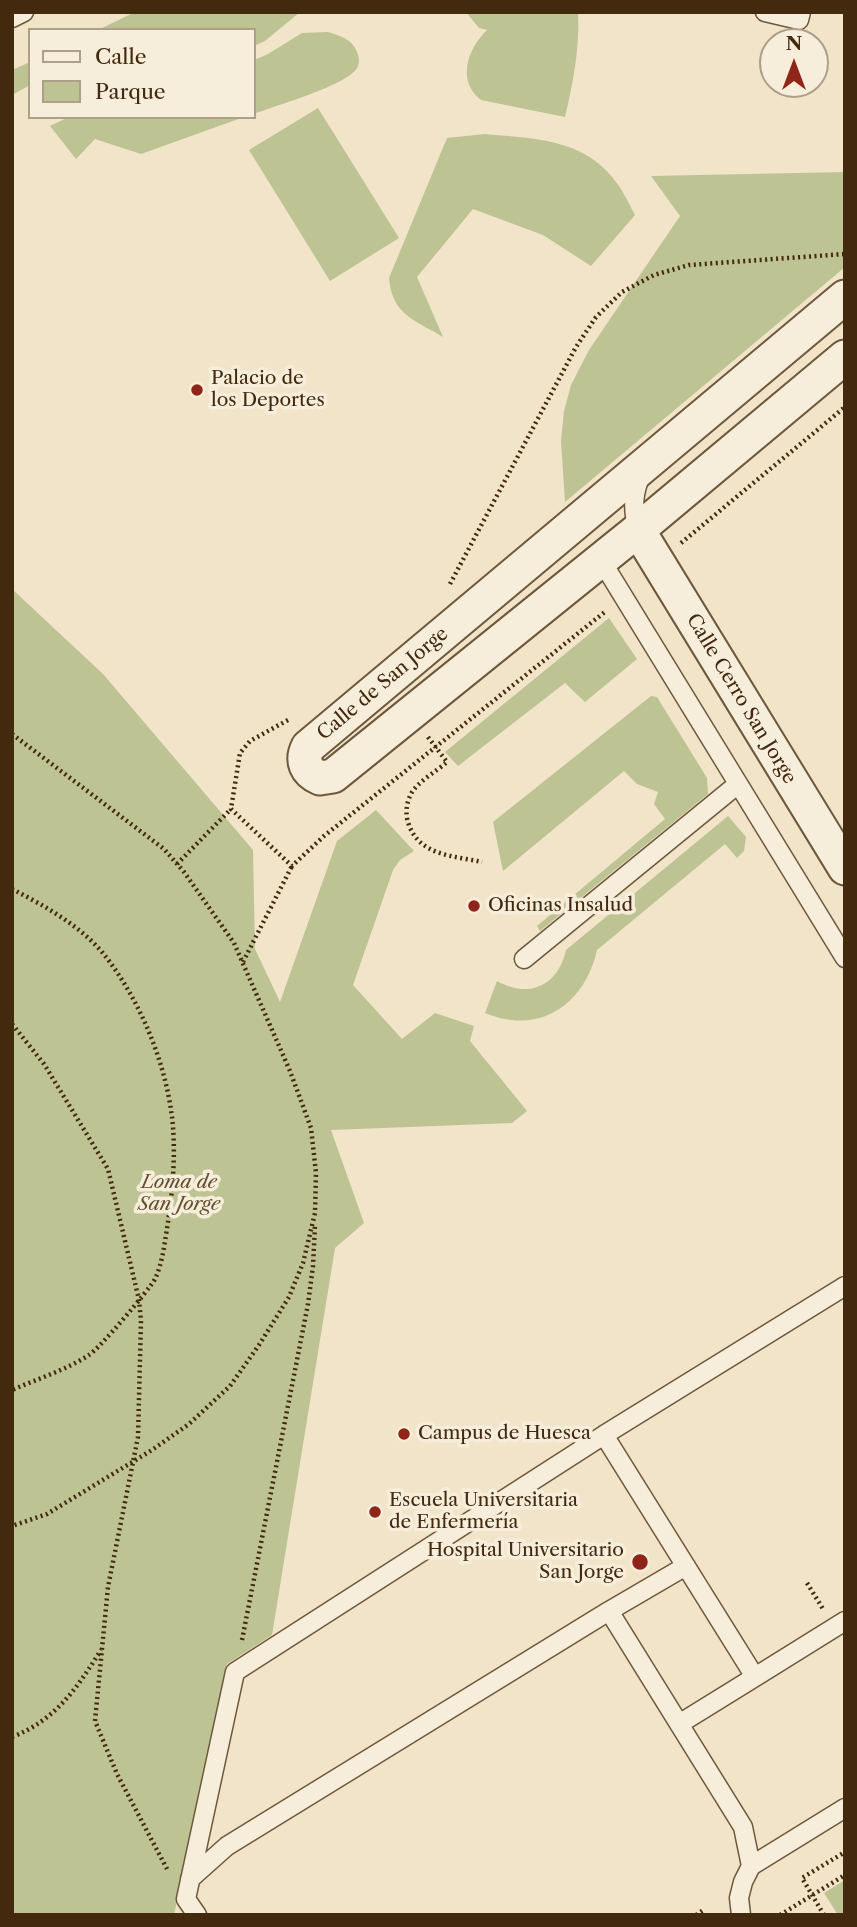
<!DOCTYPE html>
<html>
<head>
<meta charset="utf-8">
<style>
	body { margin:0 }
	#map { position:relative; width:857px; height:1927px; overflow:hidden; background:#f1e4c8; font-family:"Libre Caslon Text",serif }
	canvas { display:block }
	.frame { position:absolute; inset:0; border:14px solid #43290e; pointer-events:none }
	.legend { position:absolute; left:28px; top:28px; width:228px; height:91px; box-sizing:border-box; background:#f6eddb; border:2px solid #ae9f89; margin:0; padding:9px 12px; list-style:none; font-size:21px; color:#43290e }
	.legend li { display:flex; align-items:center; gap:14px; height:35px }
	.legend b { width:35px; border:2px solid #ae9f89 }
	.north { position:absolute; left:759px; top:28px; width:70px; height:70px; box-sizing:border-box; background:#f6eddb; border:2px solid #ae9f89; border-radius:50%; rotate:0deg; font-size:19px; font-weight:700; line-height:28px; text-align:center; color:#43290e }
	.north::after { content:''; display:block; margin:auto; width:24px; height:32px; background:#8f2418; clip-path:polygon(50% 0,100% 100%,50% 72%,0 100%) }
</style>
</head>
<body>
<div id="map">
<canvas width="857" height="1927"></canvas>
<div class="frame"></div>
<ul class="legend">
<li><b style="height:9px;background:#f6eddb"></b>Calle</li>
<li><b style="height:19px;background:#bdc393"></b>Parque</li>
</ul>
<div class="north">N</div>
</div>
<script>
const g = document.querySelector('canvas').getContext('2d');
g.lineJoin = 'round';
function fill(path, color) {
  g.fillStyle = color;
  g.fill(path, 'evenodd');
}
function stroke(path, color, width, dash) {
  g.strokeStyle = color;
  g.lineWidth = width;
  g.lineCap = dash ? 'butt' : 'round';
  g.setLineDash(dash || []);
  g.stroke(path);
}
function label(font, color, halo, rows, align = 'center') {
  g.font = font + ' "Libre Caslon Text",serif';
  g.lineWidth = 7;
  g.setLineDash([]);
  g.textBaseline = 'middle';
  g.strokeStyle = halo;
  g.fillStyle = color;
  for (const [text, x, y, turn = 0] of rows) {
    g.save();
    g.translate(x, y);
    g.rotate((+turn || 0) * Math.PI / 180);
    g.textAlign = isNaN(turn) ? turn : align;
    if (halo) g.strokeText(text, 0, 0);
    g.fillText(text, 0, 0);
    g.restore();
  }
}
fill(new Path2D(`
	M135,12H300L265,41L254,46V30H98Z
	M466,12H578C580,47 573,83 565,117L481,100C456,81 468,48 487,30L479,28Z
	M328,32C341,36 352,39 357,52C359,57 360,63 357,68C348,85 274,106 254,114V60L268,54L302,33Z
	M30,62V85L12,95V70Z
	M318,108L399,238L330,281L249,150Z
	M69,117H244L141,154L95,139L76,159L50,126Z
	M485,134C536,139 587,138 619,186C625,195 630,206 635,215L591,266L543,235L473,209L417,277L443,337C415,320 392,315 389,278L447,138Z
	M845,172V267L565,502L561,441L564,411L571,385L589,350L680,216L651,176Z
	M12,589L103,674L253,850L255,949L280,1002L337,841L376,810L414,851L400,860L393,870L353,985L402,1039L435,1013L474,1026L470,1041L527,1111L512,1123L331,1130L364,1223L335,1248L272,1635L227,1664L174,1915H12Z
	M609,618L637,659L585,702L565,683L458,766L445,752Z
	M651,696L657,697L707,778L708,794L540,931L537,926L665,819L654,804L658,792L637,784L624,771L503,871L493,822Z
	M728,816L746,837L744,851L737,858L725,844L597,950C585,1004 540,1036 485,1013L497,981C529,999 558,986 566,950Z
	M845,1880V1915H838L824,1893Z`), '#bdc393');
const service = new Path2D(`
	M765,12L799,20L801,12
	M12,18L24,12
	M638,530C632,509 633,492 642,473
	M601,560L845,958
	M524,959L738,784
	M845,1286L604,1435L755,1677L845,1621
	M609,1611L686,1566
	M679,1724L755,1677
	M190,1879L227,1846L609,1611L743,1827L751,1866
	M197,1915L186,1899L235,1672L604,1435
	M741,1915L739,1898L743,1882L751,1866L845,1808`);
const minor = new Path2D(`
	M845,297L308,747C301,761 306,772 320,778L333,776L638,530L845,357
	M638,530L845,868`);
stroke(service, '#6e583c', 21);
stroke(minor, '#6e583c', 37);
stroke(new Path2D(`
	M681,543L845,407
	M450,584L576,347L596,317L622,292L654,275L689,265L845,254
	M288,720L250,741L240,753L231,809L292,866L324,836L606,611
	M12,734L164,849L184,872L234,943L290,1071L311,1128L316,1173L315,1213L303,1263L289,1297L259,1345L230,1386L189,1424L152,1450L47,1514L12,1526
	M428,737L447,762C437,771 417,782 411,794C406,803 405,816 409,825C420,856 455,856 482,862
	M177,864L231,809
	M12,889C45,906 83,927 106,957C140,1001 165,1061 172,1117C176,1151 173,1188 168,1222C165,1240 163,1262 155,1279C149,1290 99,1349 89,1355C66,1370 37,1379 12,1390
	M243,962L292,866
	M12,1024L44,1064L108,1169L139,1300L141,1321L138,1437L108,1587L95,1721L117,1774L167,1869
	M807,1583L823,1609
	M242,1640L308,1304L313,1266L315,1225
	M12,1737C56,1720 77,1688 101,1650
	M696,1915L705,1909
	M780,1915L845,1875
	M824,1915L802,1878L845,1852`), '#43290e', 4.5, [2, 3.5]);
stroke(service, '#f6eddb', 18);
stroke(minor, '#f6eddb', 33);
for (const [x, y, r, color] of [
	[197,390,7,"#8f2418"],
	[474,906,7,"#8f2418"],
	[404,1434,7,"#8f2418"],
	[375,1512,7,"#8f2418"],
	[640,1562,9,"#8f2418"]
]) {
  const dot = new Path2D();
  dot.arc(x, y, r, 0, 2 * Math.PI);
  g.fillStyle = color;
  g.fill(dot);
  stroke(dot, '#f6eddb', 2.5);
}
label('19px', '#43290e', '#f6eddb', [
	["Palacio de",211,379],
	["los Deportes",211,401],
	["Oficinas Insalud",488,906],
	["Campus de Huesca",418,1434],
	["Escuela Universitaria",389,1501],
	["de Enfermería",389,1523],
	["Hospital Universitario",624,1551,"right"],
	["San Jorge",624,1573,"right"]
], 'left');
label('19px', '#43290e', '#f6eddb', [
	["Calle de San Jorge",383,684,-40],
	["Calle Cerro San Jorge",741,699,59]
]);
label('italic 19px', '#62502f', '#f6eddb', [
	["Loma de",179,1183],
	["San Jorge",179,1205]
]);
</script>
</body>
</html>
